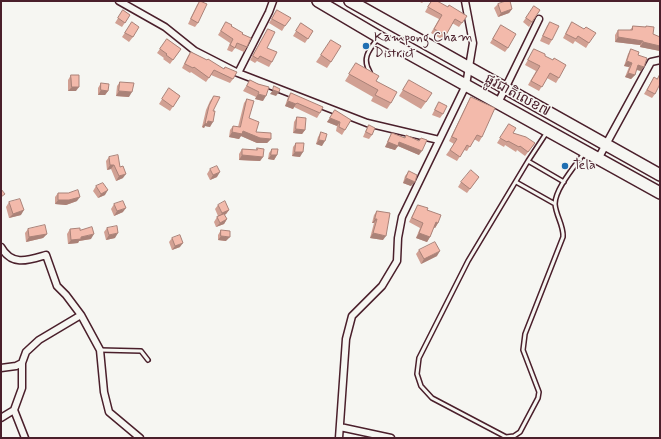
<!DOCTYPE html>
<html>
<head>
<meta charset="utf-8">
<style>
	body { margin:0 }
	#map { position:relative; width:661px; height:439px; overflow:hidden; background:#f6f6f2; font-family:Mynerve,sans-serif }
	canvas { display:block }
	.frame { position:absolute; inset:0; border:2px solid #4a1f2b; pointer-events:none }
</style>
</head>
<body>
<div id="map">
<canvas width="661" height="439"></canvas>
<div class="frame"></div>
</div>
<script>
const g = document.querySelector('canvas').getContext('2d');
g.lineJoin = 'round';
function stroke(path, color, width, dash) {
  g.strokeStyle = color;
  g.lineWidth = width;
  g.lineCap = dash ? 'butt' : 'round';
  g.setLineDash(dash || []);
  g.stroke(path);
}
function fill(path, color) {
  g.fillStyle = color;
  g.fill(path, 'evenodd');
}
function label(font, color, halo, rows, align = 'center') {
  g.font = font + ' Mynerve,"Noto Sans Khmer",sans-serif';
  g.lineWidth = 3;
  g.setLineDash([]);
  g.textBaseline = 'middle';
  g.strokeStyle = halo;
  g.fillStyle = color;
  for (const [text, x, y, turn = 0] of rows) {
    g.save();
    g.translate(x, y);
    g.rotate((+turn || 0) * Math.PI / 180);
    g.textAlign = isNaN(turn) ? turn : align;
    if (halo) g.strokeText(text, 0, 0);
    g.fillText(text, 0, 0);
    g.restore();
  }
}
const service = new Path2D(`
	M370,72C361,58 370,49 378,38
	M547,132L528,161L468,261L419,358L417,374L421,386L432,398L506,437L514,436L520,432L538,398L539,392L523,350L525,334L563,237C564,226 556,216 555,204C555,189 575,166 584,153
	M528,161L564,182
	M516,182L555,204
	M100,350L141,351L148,360`);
const minor = new Path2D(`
	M119,1L165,27L195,51L238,73L367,123L439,140
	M238,73L269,12L273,1
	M498,103L539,19
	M598,159L651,62L660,60
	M1,247C12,267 29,260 46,255L57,286L66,295L81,315L100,350L104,392L109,412L140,438
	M1,368L16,366L22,363
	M14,410L25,438
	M1,418L14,410L22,388V363L26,352L39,340L81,315
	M340,427L391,438
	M339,438L346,339L352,316L382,286L397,261L398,238L402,217L466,85L473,43L465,1`);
const trunk = new Path2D(`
	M318,1L379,37L660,193
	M350,1L660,175`);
stroke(service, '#4a1f2b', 6);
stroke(minor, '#4a1f2b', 9);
stroke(trunk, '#4a1f2b', 14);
stroke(service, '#f6f6f2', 3);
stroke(minor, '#f6f6f2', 6);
stroke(trunk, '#f6f6f2', 11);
fill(new Path2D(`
	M200,1L198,23L195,27L188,24L197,5Z
	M418,1H424L422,3Z
	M431,1H437L462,23L459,27L452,23L443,40L431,33L439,19L425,12Z
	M498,4L512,9L509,13L498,17L494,8Z
	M534,6L540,10L529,27L523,22Z
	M123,10L130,15L122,27L115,23Z
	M277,10L285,26L282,31L269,23Z
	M132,22L133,37L129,42L122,37Z
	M226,22L231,26L242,34L247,47L244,52L235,48L232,52L227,50L230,43L218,35Z
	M550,22L552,40L549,45L540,41L547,26Z
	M572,22L589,43L586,48L575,41L573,44L563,38L569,27Z
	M301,23L313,31L305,43L293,36Z
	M501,25L508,48L505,52L490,43Z
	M633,26L645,27L646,26L653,34L660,37V51L640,47V45L615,42V35L618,30H630Z
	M268,29L267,48L272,62L269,67L257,61L255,63L250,60Z
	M167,39L181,49L170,64L163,59L164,58L157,53Z
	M331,40V62L327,68L316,62Z
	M534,49L545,56L559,78L556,83L547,78L539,91L528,85L536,71L525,65Z
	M631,49L638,55L641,71L636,70L635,75L631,79L625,77L629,67L624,66L628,54Z
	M191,52L224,69L225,67L233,79L230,83L211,75L206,82L191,72L190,73L182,68L188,56Z
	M356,63L376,81L391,103L387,109L371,101L373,97L345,81Z
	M71,75L76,91H68V80Z
	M654,77L655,94L652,98L644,94Z
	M250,80L258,84L263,101L255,99L256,97L243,91Z
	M409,80L426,102L421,109L399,96Z
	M120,82L129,97L116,96L117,86Z
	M101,83L108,91L105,95H98V88Z
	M169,88L180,96L170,111L159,104Z
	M291,93L320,113L317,118L294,107L293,109L285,106L288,97Z
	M214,96L210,127L205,126L204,128L202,127L206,110L210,101Z
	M471,97L482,137L479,142L474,139L467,151L464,150L457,161L446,155L454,144L449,141L468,102Z
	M247,99L249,118L256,132L271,139L267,143H257L241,136L239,139L229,137L230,130L233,126L238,127L244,103Z
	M439,102L443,114L440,118L432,115L436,107Z
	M335,110L345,130L342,135L336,131L337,126L327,122Z
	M297,117L305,130L302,134L293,133L294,122Z
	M509,124L513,133L535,143L525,156L517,150L516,152L505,145L504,147L497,143Z
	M369,125L372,135L369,139L363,137L366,130Z
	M321,132L322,146L316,144L318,137Z
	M392,133L404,138L406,135L419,141L421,138L419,155L398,146L395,150L385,147L389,138Z
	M296,143L300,157L292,156L293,147Z
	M257,148L263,157L260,161L239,160V154L242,149L256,150Z
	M272,149L277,155L274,160L268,159L269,153Z
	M109,157L120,167L123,178L116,181L111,169L107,170L106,161Z
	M210,169L217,177L210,180L207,174Z
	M409,171L411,186L403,183L405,176Z
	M479,177L467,193L458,187L461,182Z
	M96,186L105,195L98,198L93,191Z
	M58,193L77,201L66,205L55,204V197Z
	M9,202L21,215L9,218L6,207Z
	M114,204L123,212L114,216L111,209Z
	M218,205L229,210L226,214L224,215L227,219L224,224L216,227L214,222L217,217L218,216L215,209Z
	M418,205L427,210L438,223L435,228L434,227L430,237L427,242L416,238L420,228L409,222L415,210Z
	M377,211L383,240L370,238L374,223H372L374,215Z
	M107,228L115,238L106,240L104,232Z
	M28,229L47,234L43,238L26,242L25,233Z
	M70,229L80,230L91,239L79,241L78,243L68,244L67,234Z
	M221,230L226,241L218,240V235Z
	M172,238L180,247L172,250L169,242Z
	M419,250L437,256L421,264L416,254Z`), '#d1a093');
fill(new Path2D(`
	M512,9L509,13L498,17L501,13Z
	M618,37L643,41L640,45L615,42Z
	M643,42L660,46V51L640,47Z
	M627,61L632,63L629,67L624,66Z
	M638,65L644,67L641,71L635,69Z
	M628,73L635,75L631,79L625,77Z
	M72,87H79L76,91H68Z
	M101,90L108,91L105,95H98Z
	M273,90L279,92L276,96L270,94Z
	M119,91L132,92L129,97L116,96Z
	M258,94L266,96L263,101L255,99Z
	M288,101L296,104L293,109L285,106Z
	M330,118L340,122L337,126L327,122Z
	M208,121L213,122L210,127L205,126L204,128L202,127L205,123Z
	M296,129L305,130L302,134L293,133Z
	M243,131L271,139L267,143H257L241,136L239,139L229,137L232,132Z
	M319,140L325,141L322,146L316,144Z
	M388,142H399L422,151L419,155L398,146L395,150L385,147Z
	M295,152H303L300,157L292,156Z
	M242,155L263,157L260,161L239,160Z
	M271,155H277L274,160L268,159Z
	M110,165H114L111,169L107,170Z
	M220,172L217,177L210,180L213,175Z
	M126,174L123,178L116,181L119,176Z
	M406,178L415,182L411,186L403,183Z
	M108,190L105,195L98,198L101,194Z
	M80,197L77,201L66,205L55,204L58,200Z
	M126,208L123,212L114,216L117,211Z
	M24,210L21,215L9,218L13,214Z
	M229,210L226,214L219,218L222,213Z
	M227,219L224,224L216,227L220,223Z
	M375,219H377L374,223H372Z
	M436,222L438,223L435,228L433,227Z
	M118,233L115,238L106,240L109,235Z
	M373,233L386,236L383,240L370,238Z
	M419,233L430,237L427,242L416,238Z
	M47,234L43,238L26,242L29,237Z
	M94,234L91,239L79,241L78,243L68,244L71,240Z
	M221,236L230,237L226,241L218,240Z
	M183,243L180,247L172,250L175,246Z
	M440,251L437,256L421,264L424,259Z`), '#aa8278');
const building = new Path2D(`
	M200,1L207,4L198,23L191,19Z
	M432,1H437L448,7L449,5L467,16L462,23L455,19L446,35L434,29L442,15L428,7Z
	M506,1H510L512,9L501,13L498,4Z
	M534,6L540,10L532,22L526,18Z
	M123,10L130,15L125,23L118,18Z
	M277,10L291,18L285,26L272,19Z
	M132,22L139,27L133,37L125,33Z
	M226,22L232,25L231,26L243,33L242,34L251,38L247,47L237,43L235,48L230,45L233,39L221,31Z
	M550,22L559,26L552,40L543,36Z
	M572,22L584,29L586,27L596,33L589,43L578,36L576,39L566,34Z
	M301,23L313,31L308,39L296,31Z
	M501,25L516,34L508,48L493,39Z
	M633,26L646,27V26L654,27L653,34L660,37V46L643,42V41L618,37V30H632Z
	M268,29L275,32L267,48L277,52L272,62L260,56L258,59L253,56Z
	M167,39L181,49L173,60L166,55L167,54L160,49Z
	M331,40L341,46L331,62L321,55Z
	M534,49L545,54V56L553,60L554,58L566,65L559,78L550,73L542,87L531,81L540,66L528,60Z
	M631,49L639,52L638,55L647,58L644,67L638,65L635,75L628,73L632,63L627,61Z
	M191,52L207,60L208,59L224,69L225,67L237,72L233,79L214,70L209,78L194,67L193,68L185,64Z
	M356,63L379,76L376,81L397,92L391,103L375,95L378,90L349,74Z
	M660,74V84L655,94L647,90L654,77L657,79Z
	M71,75H79V87H72Z
	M250,80L258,84L269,87L266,96L258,94L259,92L247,86Z
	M409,80L432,93L426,102L403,90Z
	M120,82L134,83L132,92L119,91Z
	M101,83L109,84L108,91L101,90Z
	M274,86L280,89L279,92L273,90Z
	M169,88L180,96L173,107L162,99Z
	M291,93L323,107L320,113L297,103L296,104L288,101Z
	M214,96L220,97L213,111H215L213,122L208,121L207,124L205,123L209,106Z
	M471,97L495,108L482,137L477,135L470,147L467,145L460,157L450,150L457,139L452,137Z
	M247,99L254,101L249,118L259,122L256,132L271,133V139L260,138L243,131L242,134L232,132L233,126L240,127Z
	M439,102L447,106L443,114L435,110Z
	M335,110L351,120L345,130L339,127L340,122L330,118Z
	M297,117L306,118L305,130L296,129Z
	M509,124L516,128L513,133L526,137L535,143L528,152L520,146L519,147L508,141L507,142L500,138Z
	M369,125L375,128L372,135L366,132Z
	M321,132L327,134L325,141L319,140Z
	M392,133L405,138L406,135L419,141L421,138L427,140L422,151L399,142L398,146L388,142Z
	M296,143H304L303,152H295Z
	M257,148L264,149L263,157L242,155V149L257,150Z
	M272,149H278L277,155H271Z
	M118,155L120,167L123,166L126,174L119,176L114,165H110L109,157Z
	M217,166L220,172L213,175L210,169Z
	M471,170L479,177L470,189L461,182Z
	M409,171L417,175L415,182L406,178Z
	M103,183L108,190L101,194L96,186Z
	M1,189L5,194L1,197Z
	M78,190L80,197L69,200H58V193H68Z
	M20,199L24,210L13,214L9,202Z
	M123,201L126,208L117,211L114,204Z
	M225,201L229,210L222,213L218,205Z
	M418,205L428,208L427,210L441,215L438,223L436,222L430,237L419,233L423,223L412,218Z
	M377,211L390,213L386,236L373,233L377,219H375Z
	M224,214L227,219L220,223L217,217Z
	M45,225L47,234L29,237L28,229Z
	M117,226L118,233L109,235L107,228Z
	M92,227L94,234L81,237V239L71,240L70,229L80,228V230Z
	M221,230L230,231V237L221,236Z
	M180,235L183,243L175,246L172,238Z
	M435,242L440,251L424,259L419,250Z`);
fill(building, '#f3baab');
stroke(building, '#aa8278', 1);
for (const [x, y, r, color] of [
	[366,46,4,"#1f6fb2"],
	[565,166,4,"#1f6fb2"]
]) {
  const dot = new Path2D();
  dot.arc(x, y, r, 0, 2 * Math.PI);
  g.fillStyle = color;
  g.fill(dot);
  stroke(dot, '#f6f6f2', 1.5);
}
label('14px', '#4a1f2b', '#f6f6f2', [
	["Kampong Cham",374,38],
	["District",374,54],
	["Tela",573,166]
], 'left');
label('14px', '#4a1f2b', '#f6f6f2', [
	["ផ្លូវជាតិលេខ៧",517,96,29]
]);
</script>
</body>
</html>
